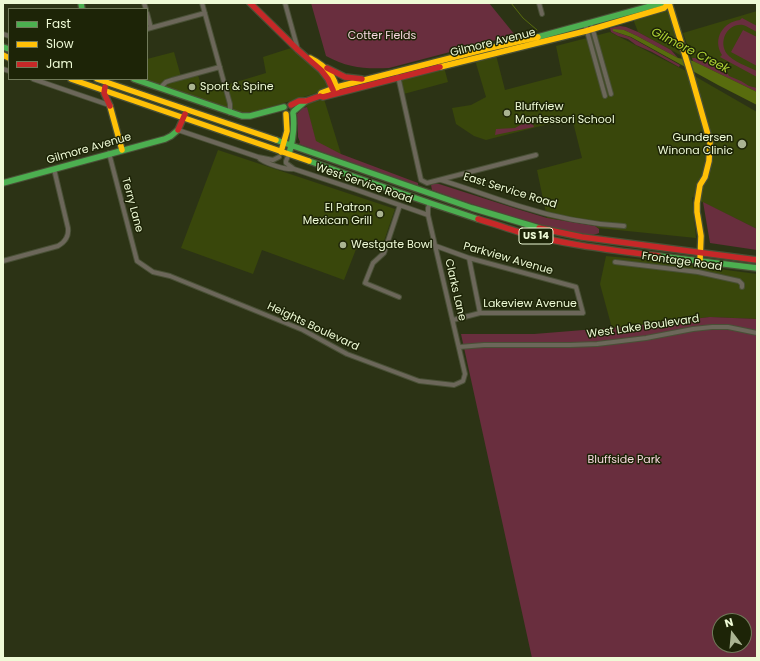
<!DOCTYPE html>
<html>
<head>
<meta charset="utf-8">
<style>
	body { margin:0 }
	#map { position:relative; width:760px; height:661px; overflow:hidden; background:#2c3315; font-family:Poppins,sans-serif }
	canvas { display:block }
	.frame { position:absolute; inset:0; border:4px solid #eefad6; pointer-events:none }
	.legend { position:absolute; left:8px; top:8px; width:140px; height:72px; box-sizing:border-box; background:#1d2407; border:1px solid #717a5a; margin:0; padding:5px 7px; list-style:none; font-size:12px; color:#eefad6 }
	.legend li { display:flex; align-items:center; gap:8px; height:20px }
	.legend b { width:20px; border:1px solid #717a5a }
	.north { position:absolute; left:712px; top:613px; width:40px; height:40px; box-sizing:border-box; background:#1d2407; border:1px solid #717a5a; border-radius:50%; rotate:344deg; font-size:11px; font-weight:700; line-height:16px; text-align:center; color:#eefad6 }
	.north::after { content:''; display:block; margin:auto; width:14px; height:18px; background:#aab492; clip-path:polygon(50% 0,100% 100%,50% 72%,0 100%) }
</style>
</head>
<body>
<div id="map">
<canvas width="760" height="661"></canvas>
<div class="frame"></div>
<ul class="legend">
<li><b style="height:5px;background:#4caf50"></b>Fast</li>
<li><b style="height:5px;background:#ffc107"></b>Slow</li>
<li><b style="height:5px;background:#c62828"></b>Jam</li>
</ul>
<div class="north">N</div>
</div>
<script>
const g = document.querySelector('canvas').getContext('2d');
g.lineJoin = 'round';
function fill(path, color) {
  g.fillStyle = color;
  g.fill(path, 'evenodd');
}
function stroke(path, color, width, dash) {
  g.strokeStyle = color;
  g.lineWidth = width;
  g.lineCap = dash ? 'butt' : 'round';
  g.setLineDash(dash || []);
  g.stroke(path);
}
function label(font, color, halo, rows, align = 'center') {
  g.font = font + ' Poppins,sans-serif';
  g.lineWidth = 3;
  g.setLineDash([]);
  g.textBaseline = 'middle';
  g.strokeStyle = halo;
  g.fillStyle = color;
  for (const [text, x, y, turn = 0] of rows) {
    g.save();
    g.translate(x, y);
    g.rotate((+turn || 0) * Math.PI / 180);
    g.textAlign = isNaN(turn) ? turn : align;
    if (halo) g.strokeText(text, 0, 0);
    g.fillText(text, 0, 0);
    g.restore();
  }
}
fill(new Path2D(`
	M668,8L682,56L638,32L633,19Z
	M757,11V92L693,61L683,33Z
	M610,32L684,70L757,112V229L692,197L696,238L598,228L595,226L547,218L537,170L582,158L572,118L486,140L474,136L456,124L452,108L471,105L486,97L475,60L496,55L505,90L562,75L556,46Z
	M291,48L320,71L328,84V88L323,91L248,114L225,112L130,79H147V59L174,52L182,80L198,75L203,92L266,73L263,57Z
	M444,67L448,82L400,95L396,80Z
	M324,99L341,154L316,143L306,105Z
	M218,150L395,209L382,247L360,239L344,280L262,250L253,274L181,248Z
	M606,256L657,261L757,274V319L710,317L612,328L600,284Z`), '#39470b');
fill(new Path2D(`
	M311,3H489L515,35L389,68C364,69 348,68 326,56Z
	M742,18L757,26V32C753,30 747,26 743,25C727,23 718,42 727,54C732,61 749,67 757,71V77L720,57L722,55C712,39 723,22 740,20Z
	M620,26L626,27L638,32L671,50L678,58L637,36L624,30H613V31L630,37L680,65L679,67L652,52L636,45L628,39L618,36L611,32L610,28Z
	M743,30L757,37V66L731,52Z
	M692,58H695L697,59L705,60L726,71L729,76L741,81L749,86L757,88V92L693,61Z
	M307,107L316,141L341,154L418,183V186L299,144L300,142L298,137V126L297,114L303,108Z
	M531,119L534,127L495,135L496,129L515,128Z
	M433,184H439L517,209L547,218L595,226L599,229V233C592,237 580,233 572,232C524,222 478,207 432,190L431,185Z
	M703,202L757,229V250L710,243Z
	M710,317L757,319V658H532L461,334H534L633,326ZM720,621H744V645H720Z`), '#692e3e');
fill(new Path2D(`
	M613,29L624,30L637,36L678,58L693,61L757,92V105L718,85L631,37L613,31Z`), '#586c0e');
stroke(new Path2D(`
	M511,3L523,18L537,30`), '#586c0e', 1);
const street = new Path2D(`
	M144,3L146,9
	M202,3L230,104V113
	M285,3L298,50
	M539,3L542,14
	M147,13L151,28
	M585,24L605,96
	M592,27L611,94
	M147,29L205,13
	M3,34L9,36
	M3,69L9,71
	M398,76L421,180L427,183L536,155
	M33,79L109,105
	M160,88L166,82L172,80L220,67
	M178,130L258,157L273,160L279,157
	M109,153L137,261L153,272L170,276L303,330L347,354L419,381L454,385L463,381L465,374L428,215V208L430,203
	M289,154L286,161V163L294,169L354,189L428,215
	M260,159C268,164 285,170 294,169
	M441,180C467,188 493,198 519,206C553,217 588,224 624,226
	M436,246L469,258L576,287L583,313H480L453,320
	M469,258L480,313
	M3,261L58,246C65,242 69,236 68,228L54,169
	M615,262L698,272L739,281L742,284V287
	M399,297L365,283L373,263L384,253L400,205
	M459,347L484,345H570L597,344L646,338L693,329L712,327H728L757,333`);
const fast = new Path2D(`
	M81,3L82,9
	M538,37L662,3
	M3,47L9,49
	M134,79L242,116H250L284,107
	M294,111L306,101
	M276,140L472,208L539,228
	M289,154C293,140 295,128 293,113
	M309,161L430,203L478,219
	M3,183L165,139L171,136L178,130
	M659,256L757,268`);
const slow = new Path2D(`
	M669,3L691,75L710,142L709,161L705,177L700,185L697,203V212L701,236L700,261
	M3,55L9,58
	M310,58C324,65 335,75 337,91
	M440,67L586,31L664,8L669,3
	M71,79L309,161
	M97,79L276,140
	M320,96L321,93L337,87L486,49L538,37
	M110,106L122,150
	M281,152L287,131L286,114`);
const jam = new Path2D(`
	M250,3L298,50L321,70L328,79L333,90
	M327,68L345,77L362,79
	M105,87L104,93L110,106
	M291,105L299,101H306L320,96L323,97L440,67
	M178,130L185,114
	M478,219C492,223 506,228 519,232C565,245 612,250 659,256
	M539,228L582,237L757,260`);
stroke(street, '#495036', 6);
stroke(fast, '#495036', 8);
stroke(slow, '#495036', 8);
stroke(jam, '#495036', 8);
stroke(street, '#6c675a', 4);
stroke(fast, '#4caf50', 5.5);
stroke(slow, '#ffc107', 5.5);
stroke(jam, '#c62828', 5.5);
for (const [x, y, r, color] of [
	[192,87,4,"#aab492"],
	[507,113,4,"#aab492"],
	[742,144,5,"#aab492"],
	[380,214,4,"#aab492"],
	[343,245,4,"#aab492"]
]) {
  const dot = new Path2D();
  dot.arc(x, y, r, 0, 2 * Math.PI);
  g.fillStyle = color;
  g.fill(dot);
  stroke(dot, '#1d2407', 1.5);
}
for (const [x, y, w] of [
	[536,236,34]
]) {
  const box = new Path2D();
  box.roundRect(x - w / 2, y - 8, w, 16, 3);
  g.fillStyle = '#1d2407';
  g.fill(box);
  stroke(box, '#eefad6', 1);
}
label('bold 10px', '#eefad6', null, [
	["US 14",536,236]
]);
label('11px', '#f6d6de', '#1d2407', [
	["Cotter Fields",382,36],
	["Bluffside Park",624,460]
]);
label('11px', '#eefad6', '#1d2407', [
	["Gilmore Avenue",493,43,-14],
	["Gilmore Avenue",89,149,-16],
	["West Service Road",364,184,19],
	["East Service Road",510,191,17],
	["Terry Lane",132,205,75],
	["Parkview Avenue",508,259,16],
	["Frontage Road",682,262,8],
	["Clarks Lane",455,290,77],
	["Lakeview Avenue",530,304],
	["Heights Boulevard",313,327,25],
	["West Lake Boulevard",643,327,-8]
]);
label('11px', '#eefad6', '#1d2407', [
	["Sport & Spine",200,87],
	["Bluffview",515,107],
	["Montessori School",515,120],
	["Gundersen",733,138,"right"],
	["Winona Clinic",733,151,"right"],
	["El Patron",372,208,"right"],
	["Mexican Grill",372,221,"right"],
	["Westgate Bowl",351,245]
], 'left');
label('italic 12px', '#afd334', '#1d2407', [
	["Gilmore Creek",690,51,27]
]);
</script>
</body>
</html>
